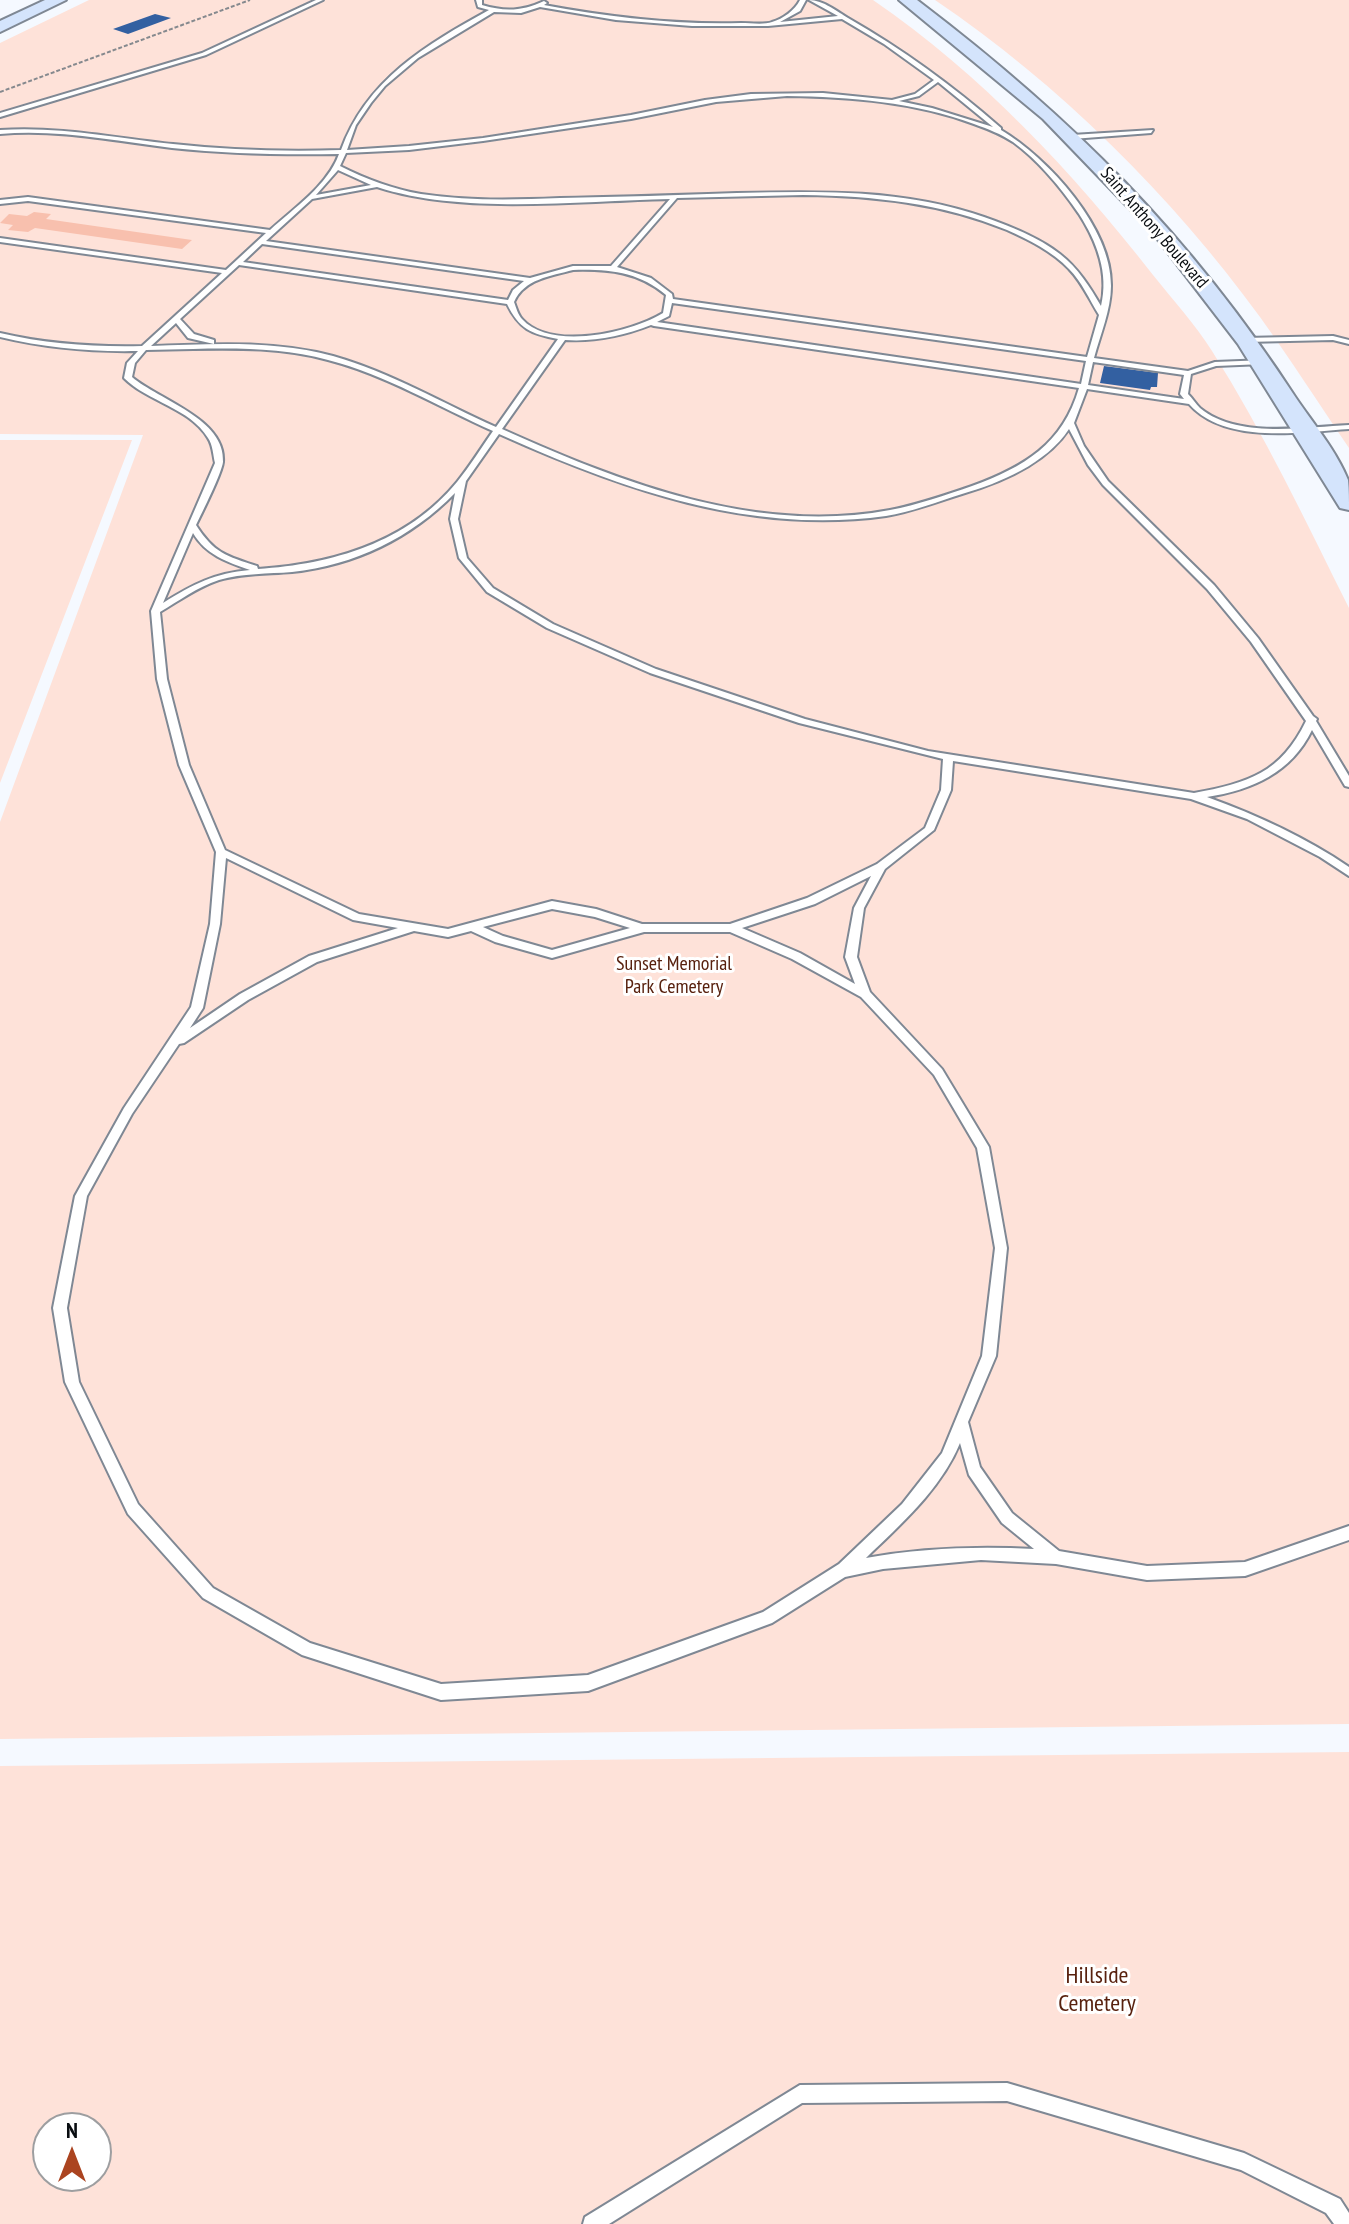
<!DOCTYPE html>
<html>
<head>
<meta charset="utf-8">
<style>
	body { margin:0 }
	#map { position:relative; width:1349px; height:2224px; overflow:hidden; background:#f5f9ff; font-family:"PT Sans Narrow",sans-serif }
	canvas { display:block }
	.north { position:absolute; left:32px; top:2112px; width:80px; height:80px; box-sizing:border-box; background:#fff; border:2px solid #9d9ea0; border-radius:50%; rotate:0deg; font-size:22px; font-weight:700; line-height:32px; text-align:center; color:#090d11 }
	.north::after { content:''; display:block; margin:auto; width:28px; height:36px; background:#ab4420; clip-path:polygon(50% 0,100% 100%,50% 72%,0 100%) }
</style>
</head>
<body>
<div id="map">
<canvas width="1349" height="2224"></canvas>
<div class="north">N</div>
</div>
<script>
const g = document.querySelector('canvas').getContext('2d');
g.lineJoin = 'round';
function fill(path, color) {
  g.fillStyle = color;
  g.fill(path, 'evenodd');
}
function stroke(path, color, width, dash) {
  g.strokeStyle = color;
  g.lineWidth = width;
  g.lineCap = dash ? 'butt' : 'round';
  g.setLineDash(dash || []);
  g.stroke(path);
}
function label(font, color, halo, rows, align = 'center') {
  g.font = font + ' "PT Sans Narrow",sans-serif';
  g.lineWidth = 6;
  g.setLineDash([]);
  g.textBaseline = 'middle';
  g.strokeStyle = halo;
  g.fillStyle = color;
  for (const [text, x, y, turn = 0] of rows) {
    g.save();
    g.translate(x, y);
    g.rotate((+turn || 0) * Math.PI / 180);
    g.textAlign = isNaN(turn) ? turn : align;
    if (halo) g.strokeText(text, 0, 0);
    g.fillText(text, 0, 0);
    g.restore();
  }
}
fill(new Path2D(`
	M89,0H873C982,75 1072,171 1153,275C1173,300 1195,324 1212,351C1264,433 1306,522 1349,608V1724L0,1739V822L143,435L0,434V43Z
	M935,0H1349V448C1319,404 1291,360 1260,317C1172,196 1059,84 935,0Z
	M0,440H132L0,783Z
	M1349,1752V2224H0V1766ZM48,2128H96V2176H48Z`), '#fee2d9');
fill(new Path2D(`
	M34,212L51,214L46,219L192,240L182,249L35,228L28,232L8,230L13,225L0,223L9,214L27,216Z`), '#f8c0ae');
fill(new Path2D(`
	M155,14L171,18L128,34L113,29Z
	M1104,366L1158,373L1157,387H1151L1150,390L1100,383Z`), '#3360a1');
const lane = new Path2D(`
	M316,0H323L206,55L0,117V113L202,53Z
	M476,0H482V5C505,12 523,11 544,1L547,3L544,5C609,17 675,25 741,23C750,23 764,25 772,22C783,19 795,10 800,0H806L800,11L780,22L838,16L809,0C823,0 838,12 848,18C904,50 953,86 1001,128V130C1048,158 1112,228 1111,286C1111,310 1100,335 1094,358L1188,371L1215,362L1266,360V364H1263L1216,366L1191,374L1188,394C1192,398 1196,404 1200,408C1237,439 1305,427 1349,425V429C1301,432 1225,445 1189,404L1087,389L1074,423L1084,446L1108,481L1214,585L1258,638L1313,716L1317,719L1316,721L1349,776V787L1345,786L1312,730C1291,773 1252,790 1207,797C1257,815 1305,837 1349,867V876L1320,857L1247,819L1191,799L953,761L951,790L934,830L885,869L864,908L857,957L870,992L942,1069L989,1147L1007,1248L996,1356L968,1422L980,1467L1012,1513L1059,1551L1147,1566L1245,1562L1349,1526V1540L1245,1576L1147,1580L1056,1564L981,1560L883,1569L845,1577L772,1623L588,1691L441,1700L302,1655L203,1598L128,1514L65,1382L53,1308L75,1196L124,1108L191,1007L210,924L216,852L179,765L157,679L151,611L215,463C213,455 213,445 208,438C190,408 148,402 124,378L127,363L138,351C90,352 46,348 0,337V333C47,344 93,347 142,346L222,273L0,242V238L226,270L266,233L28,201L0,204V200L28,197L270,230C294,208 328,185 339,154C284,155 228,154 172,148C114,141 59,129 0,134V130C59,126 115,138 173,144C228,150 285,152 341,150C366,80 427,44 489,10L478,7ZM540,7L616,20L692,26H768L842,19L884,44L934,80L915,94L892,100L823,93L751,94L705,100L631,115L483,138L409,146L347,150L356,125L371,103L385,86L418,58L494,12L521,13ZM938,82L993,127L932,108L899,101L919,96ZM787,96C851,97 914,102 974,124C988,129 1001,134 1013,142C1039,161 1061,188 1079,214C1097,242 1109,273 1101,306C1090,287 1078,268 1060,254C1038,237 1010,226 984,217C904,189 821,191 737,193C678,195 619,197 560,198C514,200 467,201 421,194C392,189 366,179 340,166L346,153L409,150L483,141L631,119L716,102ZM338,170L371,185L316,195ZM377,187C462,215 580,201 670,199L611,266H573L530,278L266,241L312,199ZM803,195C874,196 941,203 1007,230C1029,240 1052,251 1069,269C1082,282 1089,299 1099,315L1087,357L673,299L672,294L651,278L617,267L677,198ZM262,244L524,281L513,290L508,300L243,262ZM239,265L507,304C519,329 531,334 558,339L496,427C442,403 390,372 333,356C274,340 211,344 151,346L176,323L188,338L214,344V340L194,334L180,319ZM573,270C609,269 639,272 666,295L663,313C630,333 551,351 522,319C518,315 516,307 514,302C524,279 551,276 573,270ZM672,303L1086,361L1081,384L657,322L669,316ZM651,325L654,326L1079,388C1063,444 1024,467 972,486C946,495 917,505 890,510C756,535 622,483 502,429L565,340C595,342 623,336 651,325ZM193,349C238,348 284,348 328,360C386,375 439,407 493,431C481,448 470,466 457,482C407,543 332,564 258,569L257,566C226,556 214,553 196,525C202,513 222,472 223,462C226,419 159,400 132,377L135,363L146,350ZM1093,362L1184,375L1180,394L1184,399L1088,385ZM1069,429L1088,465L1103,485L1207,589L1251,642L1306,721C1281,773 1248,783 1194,793L928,751L805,719L656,669L553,624L493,588L467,558L458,519L466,481L499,434C621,489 750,535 886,516C911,512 937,502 962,494C1000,483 1046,464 1069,429ZM455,493L450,519L459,558L487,592L547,628L650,673L799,723L943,759L941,790L925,828L877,864L807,898L730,924H642L596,909L552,901L448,929L359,914L225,850L189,765L167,679L160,612C179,601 197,587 219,580C243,573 268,574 292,572C355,565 411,538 455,493ZM193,533C206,555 227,562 250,570C215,573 193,584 163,603ZM226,858L353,920L398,928L309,956L240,994L190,1028L203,1008L220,924ZM871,876L854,908L845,957L855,984L800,953L742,928L815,904ZM552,909L595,917L630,928L552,950L503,936L483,927ZM414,931L448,937L471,931L495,942L552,958L644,932H730L792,959L861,997L934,1075L977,1148L995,1248L982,1356L942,1453L902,1504L839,1564L763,1612L588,1675L441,1684L310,1643L213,1588L138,1504L79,1382L67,1308L87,1196L132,1114L179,1044L184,1043L248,1000L317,962ZM960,1443L969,1475L1002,1523L1034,1549C978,1546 921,1548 866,1558C901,1524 941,1489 960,1443Z
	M1153,130L1151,133L1072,139L1069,137L1072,135Z
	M1333,336L1349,340V344L1333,340L1245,342L1241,340L1245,338Z
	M1007,2083L1244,2153L1340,2199L1349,2213V2224H1334L1326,2213L1241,2170L1007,2101L802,2103L609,2224H583L585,2217L800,2085Z`);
const secondary = new Path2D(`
	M45,0H66L0,32V21Z
	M899,0H917C1071,117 1190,235 1296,398C1313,423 1337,452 1348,480C1349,489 1349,501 1349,510L1340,508L1238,344L1152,232L1043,119Z`);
stroke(lane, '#7f8894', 4);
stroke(secondary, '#7f8894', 4);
stroke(new Path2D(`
	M0,92L250,0`), '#85898e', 2, [4, 2]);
fill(lane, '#fff');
fill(secondary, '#d4e4fc');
label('18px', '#090d11', '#fff', [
	["Saint Anthony Boulevard",1154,228,49]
]);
label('20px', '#58210e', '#fff', [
	["Sunset Memorial",674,964],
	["Park Cemetery",674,987]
]);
label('24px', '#58210e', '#fff', [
	["Hillside",1097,1976],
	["Cemetery",1097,2004]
]);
</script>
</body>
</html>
